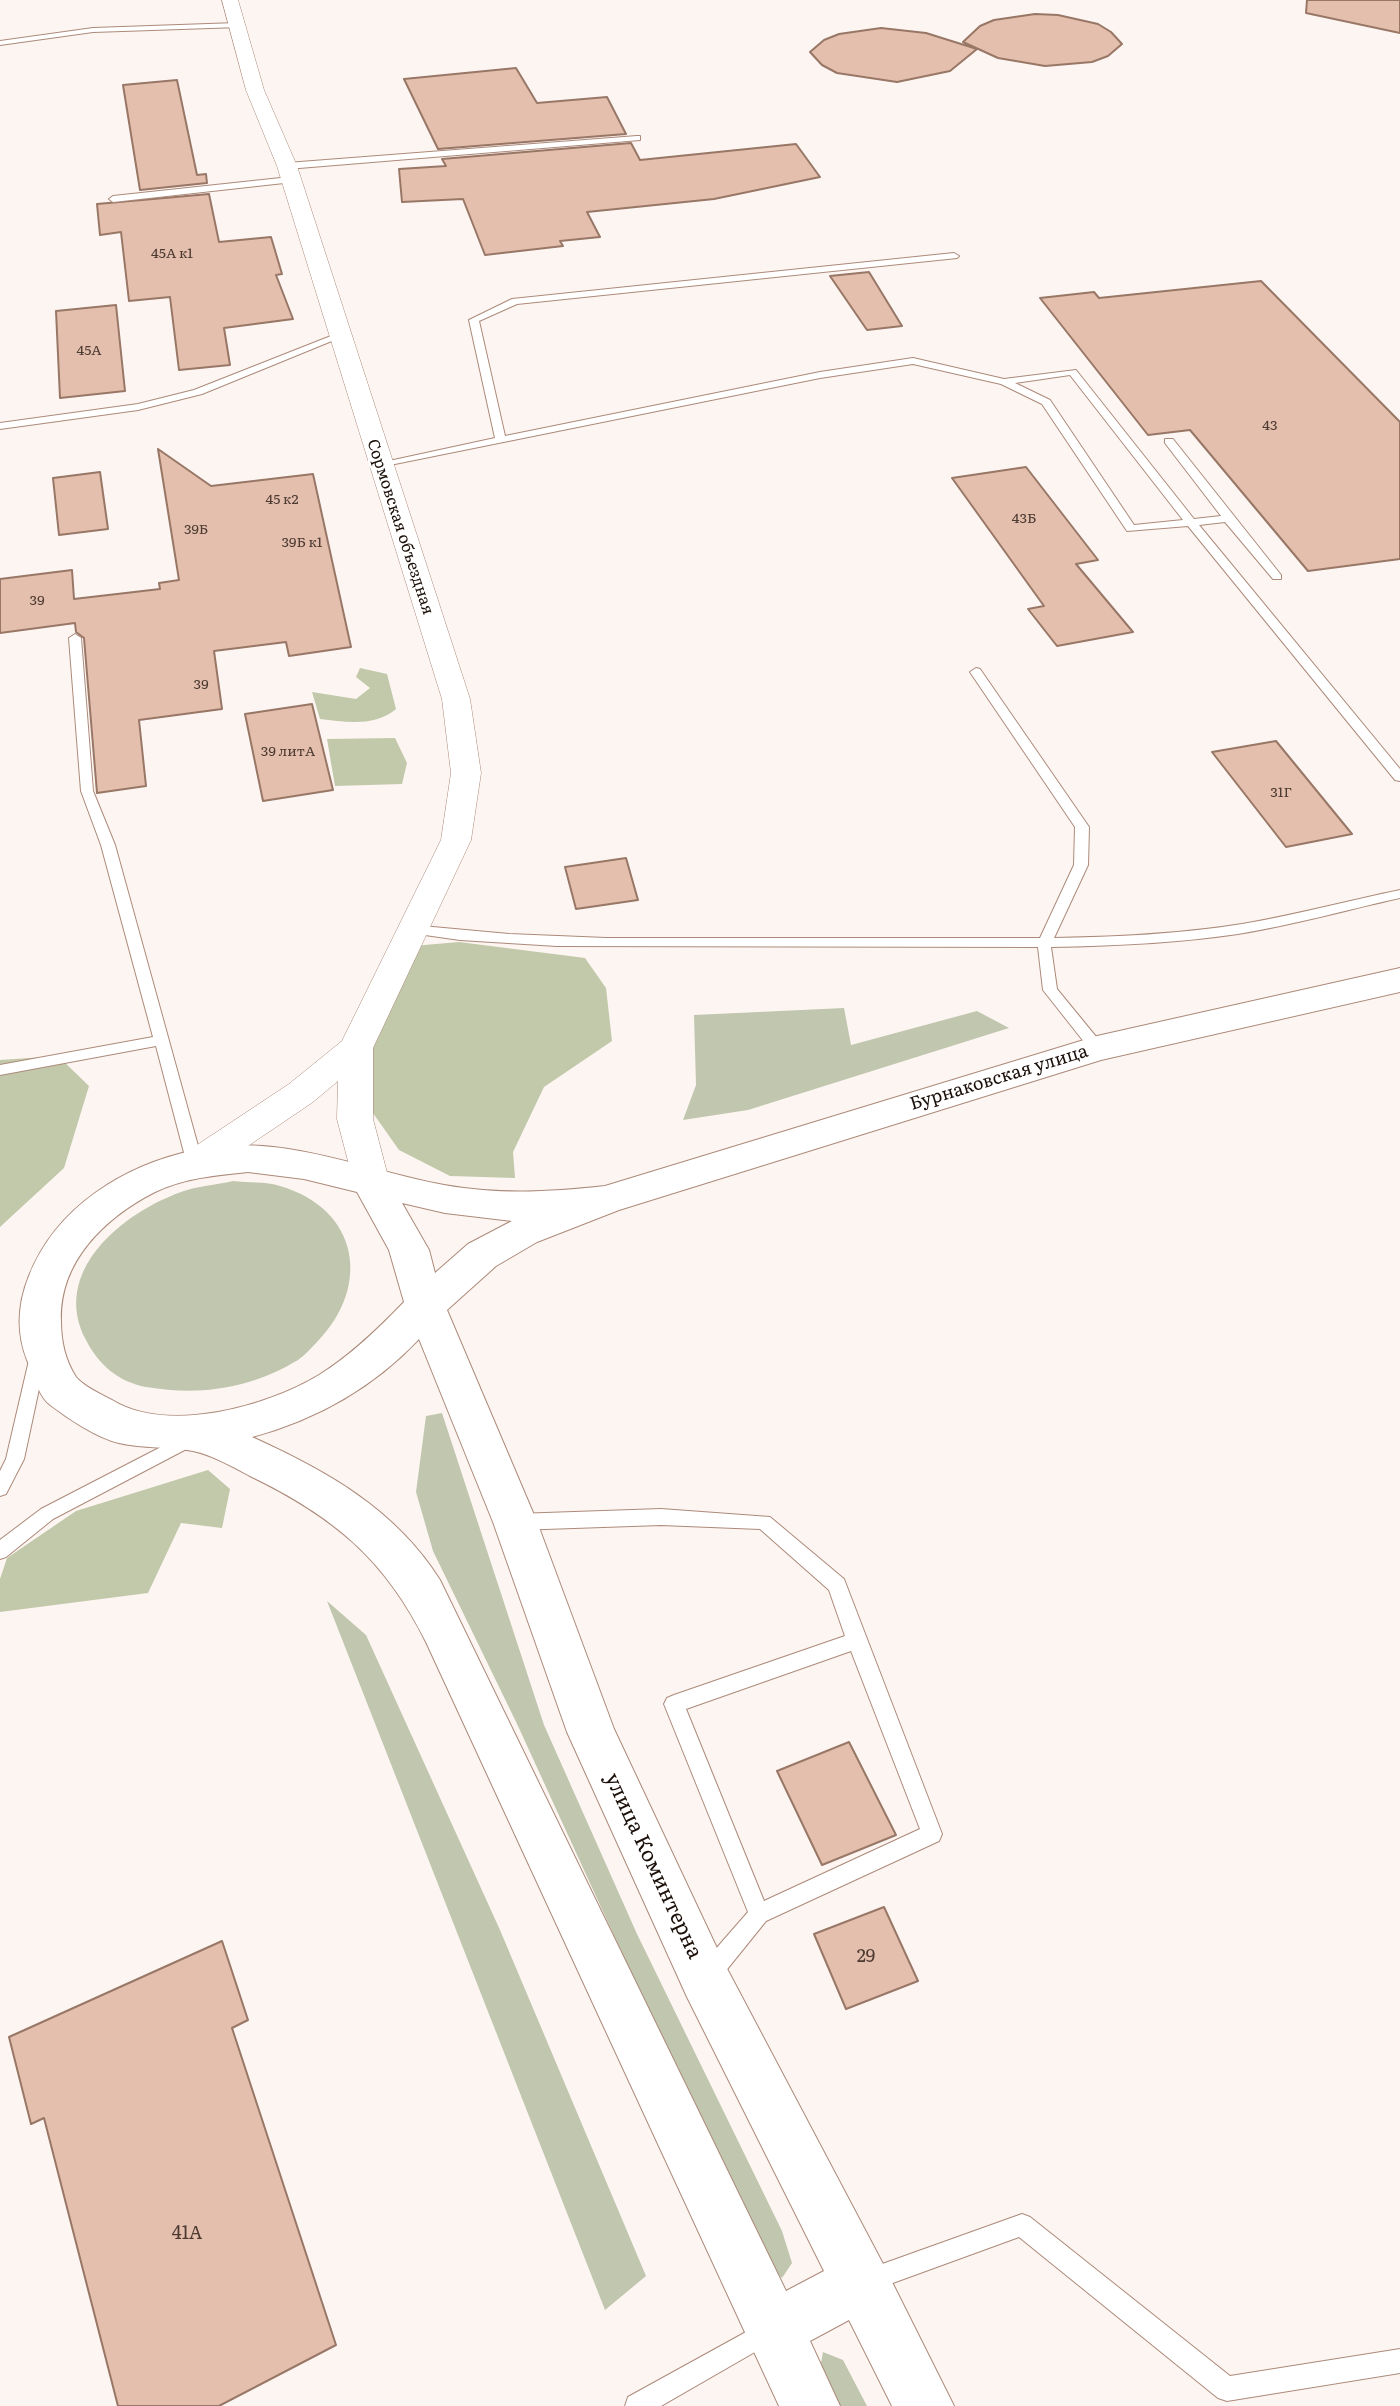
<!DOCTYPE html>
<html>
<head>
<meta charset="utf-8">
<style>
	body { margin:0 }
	canvas { display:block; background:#fdf5f1 }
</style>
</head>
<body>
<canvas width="1400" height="2406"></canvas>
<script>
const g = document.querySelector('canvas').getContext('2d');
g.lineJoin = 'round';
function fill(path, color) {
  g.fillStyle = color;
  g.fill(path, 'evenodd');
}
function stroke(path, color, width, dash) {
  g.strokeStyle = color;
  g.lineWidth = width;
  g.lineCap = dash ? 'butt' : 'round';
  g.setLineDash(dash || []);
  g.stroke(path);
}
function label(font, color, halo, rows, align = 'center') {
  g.font = font + ' Literata,serif';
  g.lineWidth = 5;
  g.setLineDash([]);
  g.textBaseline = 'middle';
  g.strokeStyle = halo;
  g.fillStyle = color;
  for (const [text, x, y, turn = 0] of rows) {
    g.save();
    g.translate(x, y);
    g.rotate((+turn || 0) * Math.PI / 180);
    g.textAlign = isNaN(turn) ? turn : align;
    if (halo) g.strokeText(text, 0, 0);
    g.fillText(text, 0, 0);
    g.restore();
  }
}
fill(new Path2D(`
	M844,1008L851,1045L977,1011L1009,1028L748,1110L683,1120L696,1085L694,1015Z
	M233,1181C248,1183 266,1181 280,1186C359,1209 372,1286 317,1342C311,1348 305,1355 298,1360C250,1389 200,1396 146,1387C118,1382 98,1364 86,1340C50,1272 122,1213 181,1192C197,1186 216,1185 233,1181Z
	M442,1413L544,1725L637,1934L782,2231L792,2263L782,2278L764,2263L518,1726L433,1551L416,1492L426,1416Z
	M327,1601L366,1635L500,1930L646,2276L605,2310Z
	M823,2352L843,2360L867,2406H834L819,2374Z`), '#c1c7af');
fill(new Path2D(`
	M360,668L387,674L396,709C375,727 346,722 320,719L312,692L356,699L370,688L356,677Z
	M395,738L407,763L402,784L335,786L327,739Z
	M459,942L585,958L606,988L612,1041L544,1087L513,1152L515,1178L450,1176L399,1150L368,1106L369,1047L413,946Z
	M58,1056L89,1086L64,1168L0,1227V1060Z
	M208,1470L230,1489L222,1528L181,1523L148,1593L0,1612V1579L7,1558L76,1511Z`), '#c1c9aa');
const building = new Path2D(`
	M1307,0H1400V33L1306,13Z
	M1035,14L1058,15L1098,24L1111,32L1122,44L1108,56L1092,62L1045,66L998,58L963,42L980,26L994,20Z
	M881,28L926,33L977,49L950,71L897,82L837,73L822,65L810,52L824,40L839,34Z
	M516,68L537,103L607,97L626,134L438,149L404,79Z
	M177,80L197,175L206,174L207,183L140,190L123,85Z
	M631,143L640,160L796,144L820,177L714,199L587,212L600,237L560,241L563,246L485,255L463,199L402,202L399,169L446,166L442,159Z
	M209,194L219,242L271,237L282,274L276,275L293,319L224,328L230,365L179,370L170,297L129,301L121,232L100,235L97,204Z
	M869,272L902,326L867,330L830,276Z
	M1261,281L1400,422V559L1308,571L1190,430L1148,435L1040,298L1094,292L1099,298Z
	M116,305L125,391L60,398L56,311Z
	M158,449L211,486L313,474L351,647L289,656L286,642L214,651L222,709L139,720L146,786L97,793L84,638L76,632L75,623L0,633V579L72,570L74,599L160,589L159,583L179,580Z
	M1026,467L1098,560L1076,564L1133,632L1057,646L1028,609L1044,606L952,478Z
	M100,472L108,529L59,535L53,478Z
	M312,704L333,790L263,801L245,714Z
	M1276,741L1352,834L1286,847L1212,752Z
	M626,858L638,900L576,909L565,867Z
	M849,1742L896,1835L822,1865L777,1771Z
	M884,1907L918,1981L846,2009L814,1934Z
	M222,1941L248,2020L232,2028L336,2345L219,2406H118L44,2118L31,2124L9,2037Z`);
fill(building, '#e4bfae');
stroke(building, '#987767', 2);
const service = new Path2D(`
	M237,23L240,27L93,32L0,45V41L93,28Z
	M637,136H640V140L287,169L283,166L287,163Z
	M290,177L293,178V182L113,202L109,199L113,196Z
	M954,253L959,256L957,258L517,304L479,321L505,436L820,372L913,358L1004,379L1076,370L1194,519L1221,516L1165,443V439H1173L1281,575V579H1273L1225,522L1199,525L1400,769V781L1395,780L1188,526L1127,531L1042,404L1001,384L913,364L820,378L380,467L375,464L495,438L469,320L512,299ZM1070,375L1183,520L1134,525L1050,400L1015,383Z
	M336,334L344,336L202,394L138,410L0,429V423L138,404L194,390Z
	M75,634L81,638L93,791L115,845L203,1164L195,1170L187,1164L156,1046L0,1075V1065L153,1037L101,845L81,791L69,638Z
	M976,668L980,669L1089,827L1088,865L1054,938C1116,937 1180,934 1242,924C1295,915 1347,901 1400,890V898C1346,910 1293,925 1238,934C1177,943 1114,946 1051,947L1057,989L1102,1044L1104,1048L1097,1053L1092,1052L1043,990L1038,947L557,946L460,940L411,933L404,929L411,925L509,934L606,938H1040L1074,865L1075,827L970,672Z
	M38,1349L44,1351L46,1356L24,1459L6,1494L0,1496V1471L6,1459L30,1356L32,1351Z
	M190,1432L196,1434L199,1439L196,1444L53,1519L6,1557L0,1559V1540L41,1509Z
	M661,1509L770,1517L844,1579L942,1834L939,1841L766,1921L716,1983L708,1986L700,1983L697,1975L700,1967L748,1912L664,1704L667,1698L674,1695L845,1636L829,1590L760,1529L661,1525L516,1530L510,1527L507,1522L510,1517L516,1514ZM851,1651L920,1829L764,1901L686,1709Z
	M1022,2214L1030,2217L1230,2376L1400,2349V2373L1227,2401L1218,2398L1019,2237L868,2292L860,2288L856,2280L860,2272Z
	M766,2321L774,2325L778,2333L774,2341L661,2406H625L628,2397Z`);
const tertiary = new Path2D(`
	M222,0H238L264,90L297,166L470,699L481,773L471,840L373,1048V1119L390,1184L385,1193L372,1197L359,1193L354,1184L337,1119L338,1081L313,1102L208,1173L195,1177L182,1173L177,1164L182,1155L289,1084L342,1041L441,840L451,773L442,699L277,166L246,90Z`);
const secondary = new Path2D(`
	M1400,968V992L1101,1060L619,1210L537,1242L496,1266L447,1310L537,1522L614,1729L723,1961L882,2262L954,2406H892L849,2320L810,2341L840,2406H779L426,1642C385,1559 333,1516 250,1476C233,1467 212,1455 193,1451C169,1446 143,1449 119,1443C97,1438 67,1418 49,1404C38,1395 33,1373 27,1360C16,1332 18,1303 29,1276C56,1207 124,1165 195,1150C280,1132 362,1170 444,1185C501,1195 549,1192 605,1186L1097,1036ZM248,1172L304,1179L357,1192L389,1250L404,1302C379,1328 350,1356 319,1375C266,1407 168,1434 112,1400C101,1394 83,1386 76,1377C65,1360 61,1341 61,1321C59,1262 104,1218 155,1192C184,1178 217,1175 248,1172ZM402,1203L445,1213L512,1221L468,1244L435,1273L429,1250ZM419,1339L493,1522L567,1732L687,1997L824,2271L786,2291L440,1580C395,1509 327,1471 252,1437C315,1420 373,1388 419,1339Z`);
stroke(service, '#ac8a7a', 2);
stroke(tertiary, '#ac8a7a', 1);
stroke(secondary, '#ac8a7a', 2);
fill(service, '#fff');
fill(tertiary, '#fff');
fill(secondary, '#fff');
label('14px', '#4d3b32', null, [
	["45А к1",172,254],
	["45А",89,351],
	["43",1270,426],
	["45 к2",282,500],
	["43Б",1024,519],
	["39Б",196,530],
	["39Б к1",302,543],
	["39",37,601],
	["39",201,685],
	["39 литА",288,752],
	["31Г",1281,793]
]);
label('16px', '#1b0f09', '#fff', [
	["Сормовская объездная",400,527,72]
]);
label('18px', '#1b0f09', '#fff', [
	["Бурнаковская улица",999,1078,-17]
]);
label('18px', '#4d3b32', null, [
	["29",866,1957],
	["41А",187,2234]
]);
label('21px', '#1b0f09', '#fff', [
	["улица Коминтерна",653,1866,65]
]);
</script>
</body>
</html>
